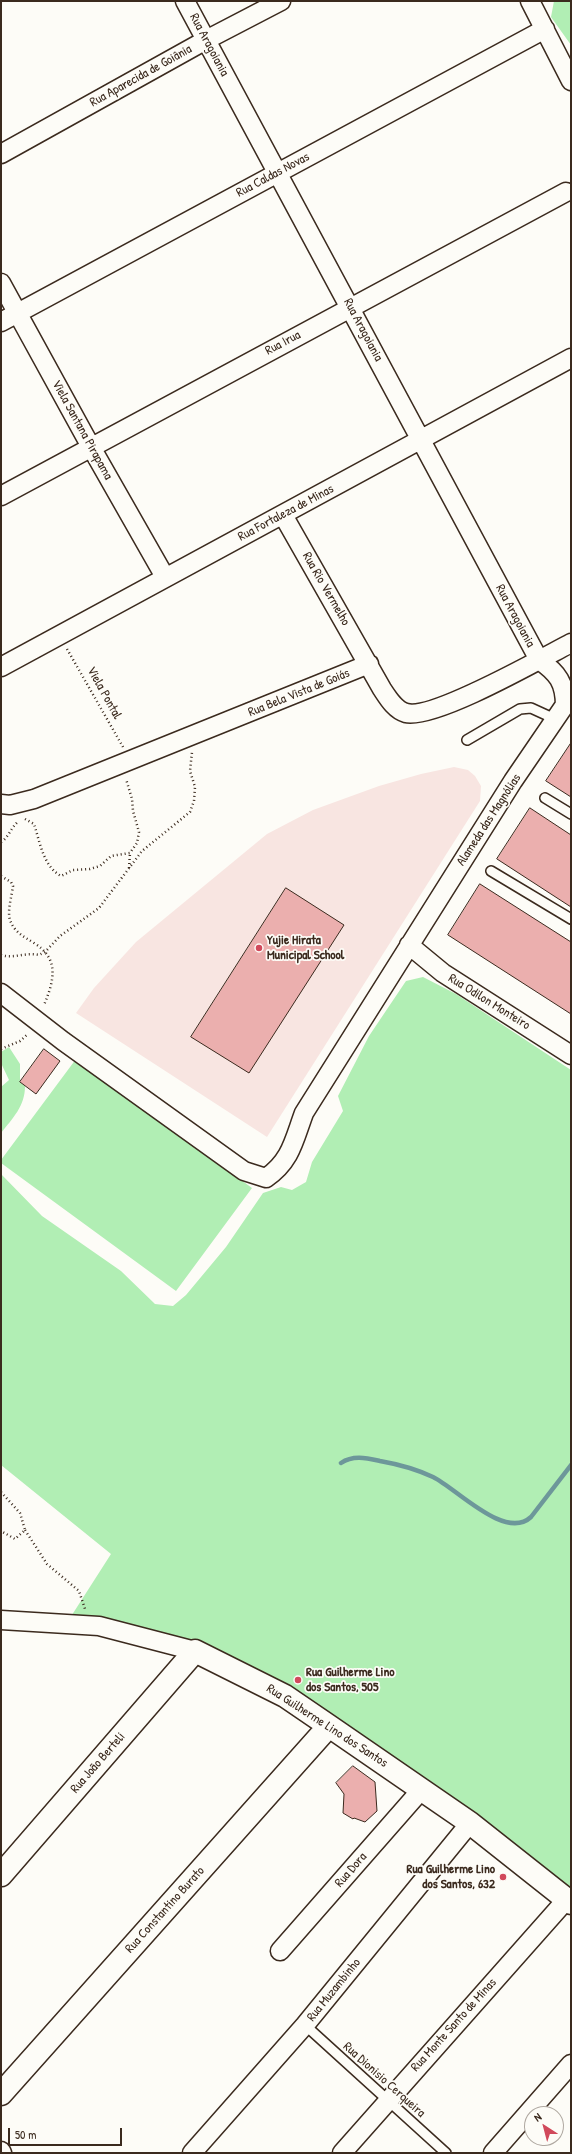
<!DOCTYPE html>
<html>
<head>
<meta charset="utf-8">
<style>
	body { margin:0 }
	#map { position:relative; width:572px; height:2154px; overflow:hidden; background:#fdfcf7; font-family:"Patrick Hand",sans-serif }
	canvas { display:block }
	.frame { position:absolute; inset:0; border:2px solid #3b2a1e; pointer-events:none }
	.north { position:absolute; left:524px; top:2106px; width:40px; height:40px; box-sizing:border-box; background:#fdfcf7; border:1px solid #afa8a0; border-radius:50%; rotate:324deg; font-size:11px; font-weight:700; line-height:16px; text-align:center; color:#3b2a1e }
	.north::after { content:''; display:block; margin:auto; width:14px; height:18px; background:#d1495b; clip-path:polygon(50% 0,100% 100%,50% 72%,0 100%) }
	.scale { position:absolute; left:8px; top:2128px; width:114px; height:18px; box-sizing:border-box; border:2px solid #3b2a1e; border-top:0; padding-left:5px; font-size:12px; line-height:14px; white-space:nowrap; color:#3b2a1e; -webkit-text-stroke:3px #fdfcf7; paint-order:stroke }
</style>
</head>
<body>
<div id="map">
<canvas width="572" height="2154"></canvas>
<div class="frame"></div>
<div class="north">N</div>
<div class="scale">50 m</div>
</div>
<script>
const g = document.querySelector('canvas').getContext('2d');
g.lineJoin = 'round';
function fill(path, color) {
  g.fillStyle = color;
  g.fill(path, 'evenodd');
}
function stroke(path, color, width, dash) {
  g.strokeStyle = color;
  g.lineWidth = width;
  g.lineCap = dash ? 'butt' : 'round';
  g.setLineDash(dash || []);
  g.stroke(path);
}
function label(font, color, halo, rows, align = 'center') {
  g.font = font + ' "Patrick Hand",sans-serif';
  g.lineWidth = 3.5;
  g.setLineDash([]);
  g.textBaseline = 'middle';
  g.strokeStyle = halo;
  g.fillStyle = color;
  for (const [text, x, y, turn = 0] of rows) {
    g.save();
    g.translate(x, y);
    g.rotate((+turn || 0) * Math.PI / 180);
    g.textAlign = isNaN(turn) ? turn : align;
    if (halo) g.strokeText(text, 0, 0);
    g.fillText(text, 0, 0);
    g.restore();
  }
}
fill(new Path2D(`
	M454,767L468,770L475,776L481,786L480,801L267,1137L76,1013L94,988L136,942L267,834L313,810L379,786L421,774Z`), '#f8e5e1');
fill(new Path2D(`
	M554,1H571V45L551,17Z
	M423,977L456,994L571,1070V1889L417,1775L325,1710L228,1656L156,1632L70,1618L111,1554L1,1465V1174L42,1216L121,1271L155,1304L173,1306L186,1295L226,1247L263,1193L281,1187L292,1190L306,1182L312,1162L343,1111L338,1096L369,1036L406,981Z
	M9,1047L20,1064V1082L25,1086C25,1106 13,1118 1,1133V1087L9,1080L1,1063V1052Z
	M76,1059L252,1188L176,1291L1,1163V1160Z`), '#b1eeb4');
stroke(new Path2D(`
	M341,1463C353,1455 366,1458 380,1461C397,1464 416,1469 433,1477C456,1488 505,1541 531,1517L571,1465`), '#6d979a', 4.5);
const building = new Path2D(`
	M571,743V797L546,781Z
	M530,808L571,835V907L497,859Z
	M480,884L571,942V1014L448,935Z
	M286,888L344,925L249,1073L191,1037Z
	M44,1049L60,1061L36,1094L20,1082Z
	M353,1766L375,1782L377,1811L365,1822L354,1818L353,1819L343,1813L344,1794L336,1783Z`);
fill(building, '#ebafae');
stroke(building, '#3b2a1e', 1);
const lane = new Path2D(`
	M467,740L520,709L531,708L555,719
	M545,798L571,814
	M491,871L571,919
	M305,2025L446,2153`);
const street = new Path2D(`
	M185,1L539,660C558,673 565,683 565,706
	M530,1L571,81
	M1,154L206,40L281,1
	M1,283L91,447L165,577
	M1,322L545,29
	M1,496L566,192
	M283,515L382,689C388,698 395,710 406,713C434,720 542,658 571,643
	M1,667L571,358
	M1,804L10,805L34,799L369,664
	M409,945L443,973L571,1055
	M1,993L63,1041L244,1171L266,1178C291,1161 294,1140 304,1113L513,781L571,696
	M1,1620L99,1626L195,1651
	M280,1951L422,1789
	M1,2151L2,2153
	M192,2153L305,2025L470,1823
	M342,2153L567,1899
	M493,2153L571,2064`);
const secondary = new Path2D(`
	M1,1875L195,1651L285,1696L329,1726L470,1823L571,1903
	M1,2094L329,1726`);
stroke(lane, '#3b2a1e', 12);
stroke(street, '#3b2a1e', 21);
stroke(secondary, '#3b2a1e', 25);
stroke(new Path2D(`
	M67,649L123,747
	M25,819L34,824C40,842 43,866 61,876L73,870L90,869L100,866L111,856L130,853L137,843L139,832L133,811L132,799L126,779
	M1,842C9,837 11,827 19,821
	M129,868L130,853
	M1,876L11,882L13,886C12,895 7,911 10,920C15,933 23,936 34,943C60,959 54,981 44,1005
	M1,955C13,959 26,952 39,955L45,952L60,936L99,908L142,851L190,812L194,801L195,787L190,771L192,752
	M1,1049L20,1041L28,1034
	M1,1492L20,1513L25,1530L15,1539L1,1531
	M25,1530L47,1564L79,1591L85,1609`), '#3b2a1e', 2.5, [1, 3]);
stroke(lane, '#fdfcf7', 9);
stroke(street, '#fdfcf7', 18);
stroke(secondary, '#fdfcf7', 22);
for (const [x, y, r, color] of [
	[259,948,4,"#d1495b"],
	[298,1680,4,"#d1495b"],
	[503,1877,4,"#d1495b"]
]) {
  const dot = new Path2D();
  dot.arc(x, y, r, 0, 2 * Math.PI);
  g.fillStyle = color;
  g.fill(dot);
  stroke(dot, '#fdfcf7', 1.5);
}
label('13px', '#3b2a1e', '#fdfcf7', [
	["Rua Aragoiania",209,45,62],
	["Rua Aparecida de Goiânia",141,76,-29],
	["Rua Caldas Novas",273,175,-28],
	["Rua Aragoiania",363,330,62],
	["Rua Irua",283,343,-28],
	["Viela Santana Pirapama",82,430,61],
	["Rua Fortaleza de Minas",286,513,-28],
	["Rua Rio Vermelho",326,589,60],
	["Rua Aragoiania",515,616,62],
	["Viela Pontal",104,693,61],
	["Rua Bela Vista de Goiás",299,693,-22],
	["Alameda das Magnólias",489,820,-57],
	["Rua Odilon Monteiro",489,1002,32],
	["Rua Guilherme Lino dos Santos",327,1726,33],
	["Rua João Berteli",98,1763,-49],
	["Rua Dora",351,1870,-49],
	["Rua Constantino Burato",165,1910,-48],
	["Rua Muzambinho",334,1990,-51],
	["Rua Monte Santo de Minas",454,2025,-48],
	["Rua Dionisio Cerqueira",384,2080,42]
]);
label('bold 13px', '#3b2a1e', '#fdfcf7', [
	["Yujie Hirata",267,941],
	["Municipal School",267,956],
	["Rua Guilherme Lino",306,1673],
	["dos Santos, 505",306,1688],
	["Rua Guilherme Lino",495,1870,"right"],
	["dos Santos, 632",495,1885,"right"]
], 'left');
</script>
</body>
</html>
